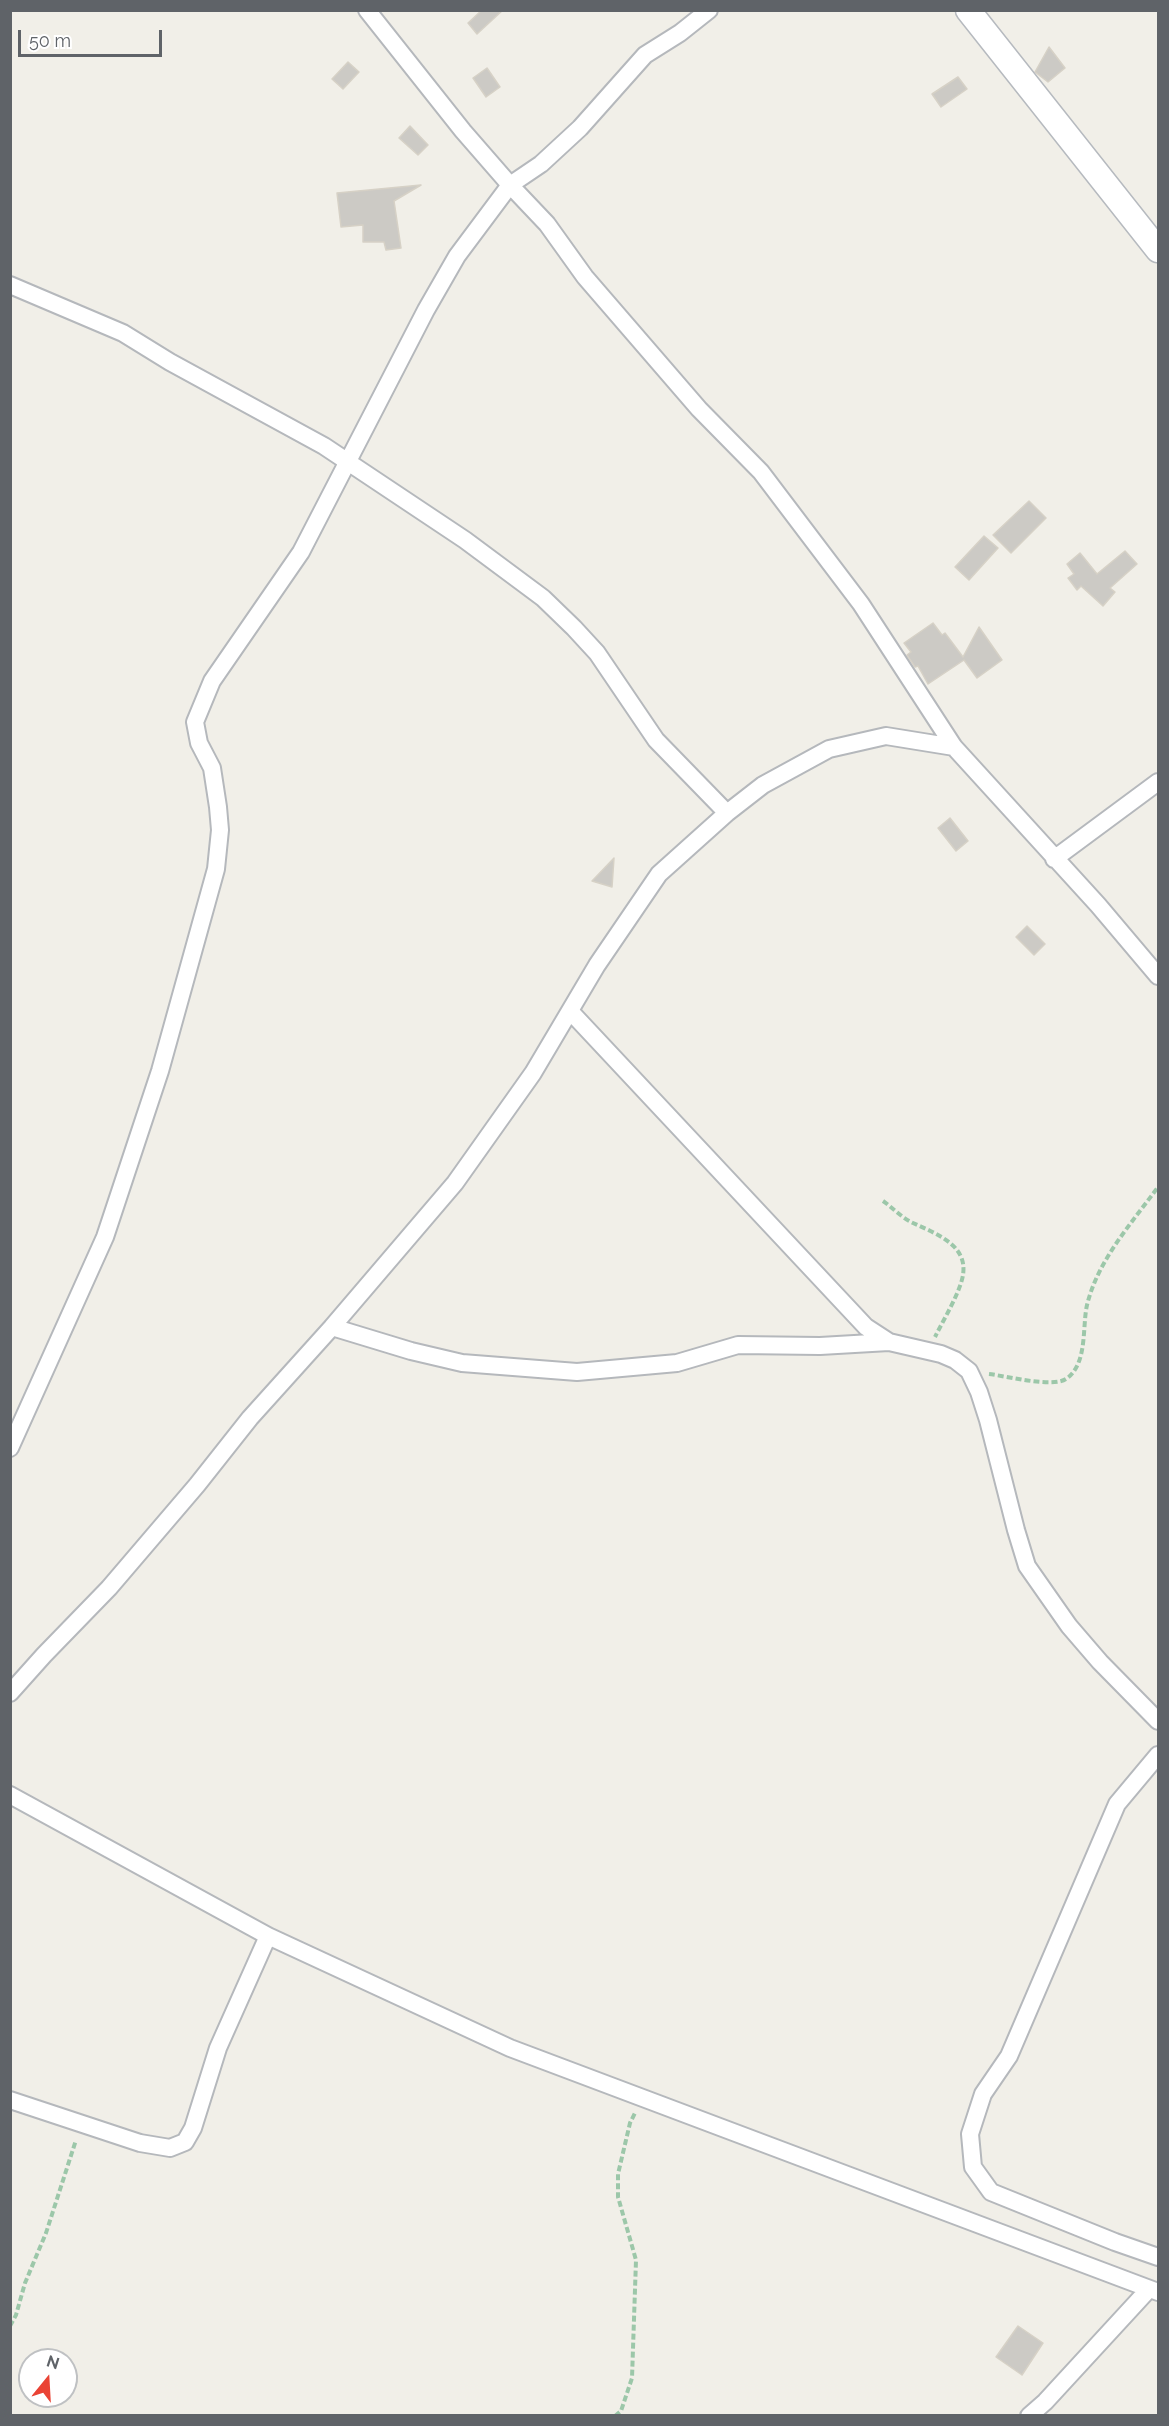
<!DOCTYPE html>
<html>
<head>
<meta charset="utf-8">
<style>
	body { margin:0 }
	#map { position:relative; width:1169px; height:2426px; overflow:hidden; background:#f1efe8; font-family:Raleway,sans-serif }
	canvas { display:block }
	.frame { position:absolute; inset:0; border:12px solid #5f6368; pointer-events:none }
	.north { position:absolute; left:18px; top:2348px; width:60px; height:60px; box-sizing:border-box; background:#fff; border:2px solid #bfc1c3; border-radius:50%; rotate:18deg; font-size:16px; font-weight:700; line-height:24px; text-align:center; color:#5f6368 }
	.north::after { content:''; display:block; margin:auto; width:21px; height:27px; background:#ea4335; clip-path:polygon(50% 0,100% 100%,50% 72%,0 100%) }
	.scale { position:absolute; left:18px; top:30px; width:144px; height:27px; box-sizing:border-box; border:3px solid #5f6368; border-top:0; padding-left:8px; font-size:18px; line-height:21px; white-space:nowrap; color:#5f6368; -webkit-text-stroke:4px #fff; paint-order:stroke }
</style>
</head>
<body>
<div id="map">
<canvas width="1169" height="2426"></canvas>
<div class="frame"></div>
<div class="north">N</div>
<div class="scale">50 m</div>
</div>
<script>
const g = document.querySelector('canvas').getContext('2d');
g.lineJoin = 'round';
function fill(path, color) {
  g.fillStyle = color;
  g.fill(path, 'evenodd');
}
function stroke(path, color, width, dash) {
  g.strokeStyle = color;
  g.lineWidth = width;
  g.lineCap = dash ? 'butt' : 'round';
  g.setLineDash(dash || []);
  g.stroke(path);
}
const building = new Path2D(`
	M482,10H503L477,34L468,23Z
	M1049,47L1065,68L1048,82L1035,72Z
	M348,62L359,72L343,89L332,79Z
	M487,68L500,87L486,97L473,78Z
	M958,77L967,89L941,107L932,94Z
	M410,126L428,145L418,155L399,138Z
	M421,185L394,201L401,248L386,250L384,242H363V225L341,227L337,193Z
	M1029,501L1046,518L1011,553L993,535Z
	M984,536L998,548L969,580L955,567Z
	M1125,551L1137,564L1110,588L1115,592L1103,606L1081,586L1077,590L1068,578L1074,574L1067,564L1080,553L1097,574Z
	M933,623L942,635L945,633L963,657L979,627L1002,660L977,678L964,660L928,684L918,666L915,667L907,655L911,652L904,643Z
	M950,818L968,841L956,851L938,828Z
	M614,858L612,887L592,881Z
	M1027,926L1045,944L1034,955L1016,937Z
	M1018,2326L1043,2343L1022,2375L996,2357Z`);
fill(building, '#cccac5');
stroke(building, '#d6d1c6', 1.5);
const street = new Path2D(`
	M367,10L463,131L510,185L547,224L585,277L699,409L761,472L861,604L954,747L1098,905L1158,976
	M10,285L123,333L170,362L324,446L465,540L543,598L574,628L597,653L656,740L727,813
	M1054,859L1158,782
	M570,1011L866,1327L889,1342L941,1354L955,1360L969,1371L979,1392L988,1420L1016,1530L1027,1566L1069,1626L1100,1662L1158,1721
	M332,1327L411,1351L462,1363L577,1372L677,1363L738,1345L820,1346L889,1342
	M10,1448L105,1237L160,1071L216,869L220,830L218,807L212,768L199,743L195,722L212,681L301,552L426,310L457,256L510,185L541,164L580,128L645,55L680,33L709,10
	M10,1693L44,1655L109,1588L197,1485L250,1418L332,1327L455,1183L533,1073L597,965L659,874L727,813L763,785L829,749L886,736L954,747
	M1158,1755L1117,1804L1009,2056L983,2094L970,2134L973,2167L991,2192L1115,2242L1158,2257
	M10,1795L268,1936L510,2048L1158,2292
	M10,2100L140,2143L170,2148L185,2142L193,2128L218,2048L268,1936
	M1029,2416L1045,2402L1149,2289`);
const secondary = new Path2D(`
	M968,10L1158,250`);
stroke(street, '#b5b8bc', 20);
stroke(secondary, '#b6babf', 27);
stroke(new Path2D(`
	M883,1201C893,1208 902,1218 913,1223C939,1235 973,1247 961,1283C955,1301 944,1319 935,1337
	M989,1374C1006,1376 1052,1388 1066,1379C1088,1364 1082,1327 1087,1305C1098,1260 1131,1224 1158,1187
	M10,2326L16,2315L25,2283L46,2233L76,2140
	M615,2416L621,2411L632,2378L636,2260L618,2197V2174L630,2123L636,2111`), '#9cc7a9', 4, [6, 3]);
stroke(street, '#fff', 16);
stroke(secondary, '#fff', 24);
</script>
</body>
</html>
